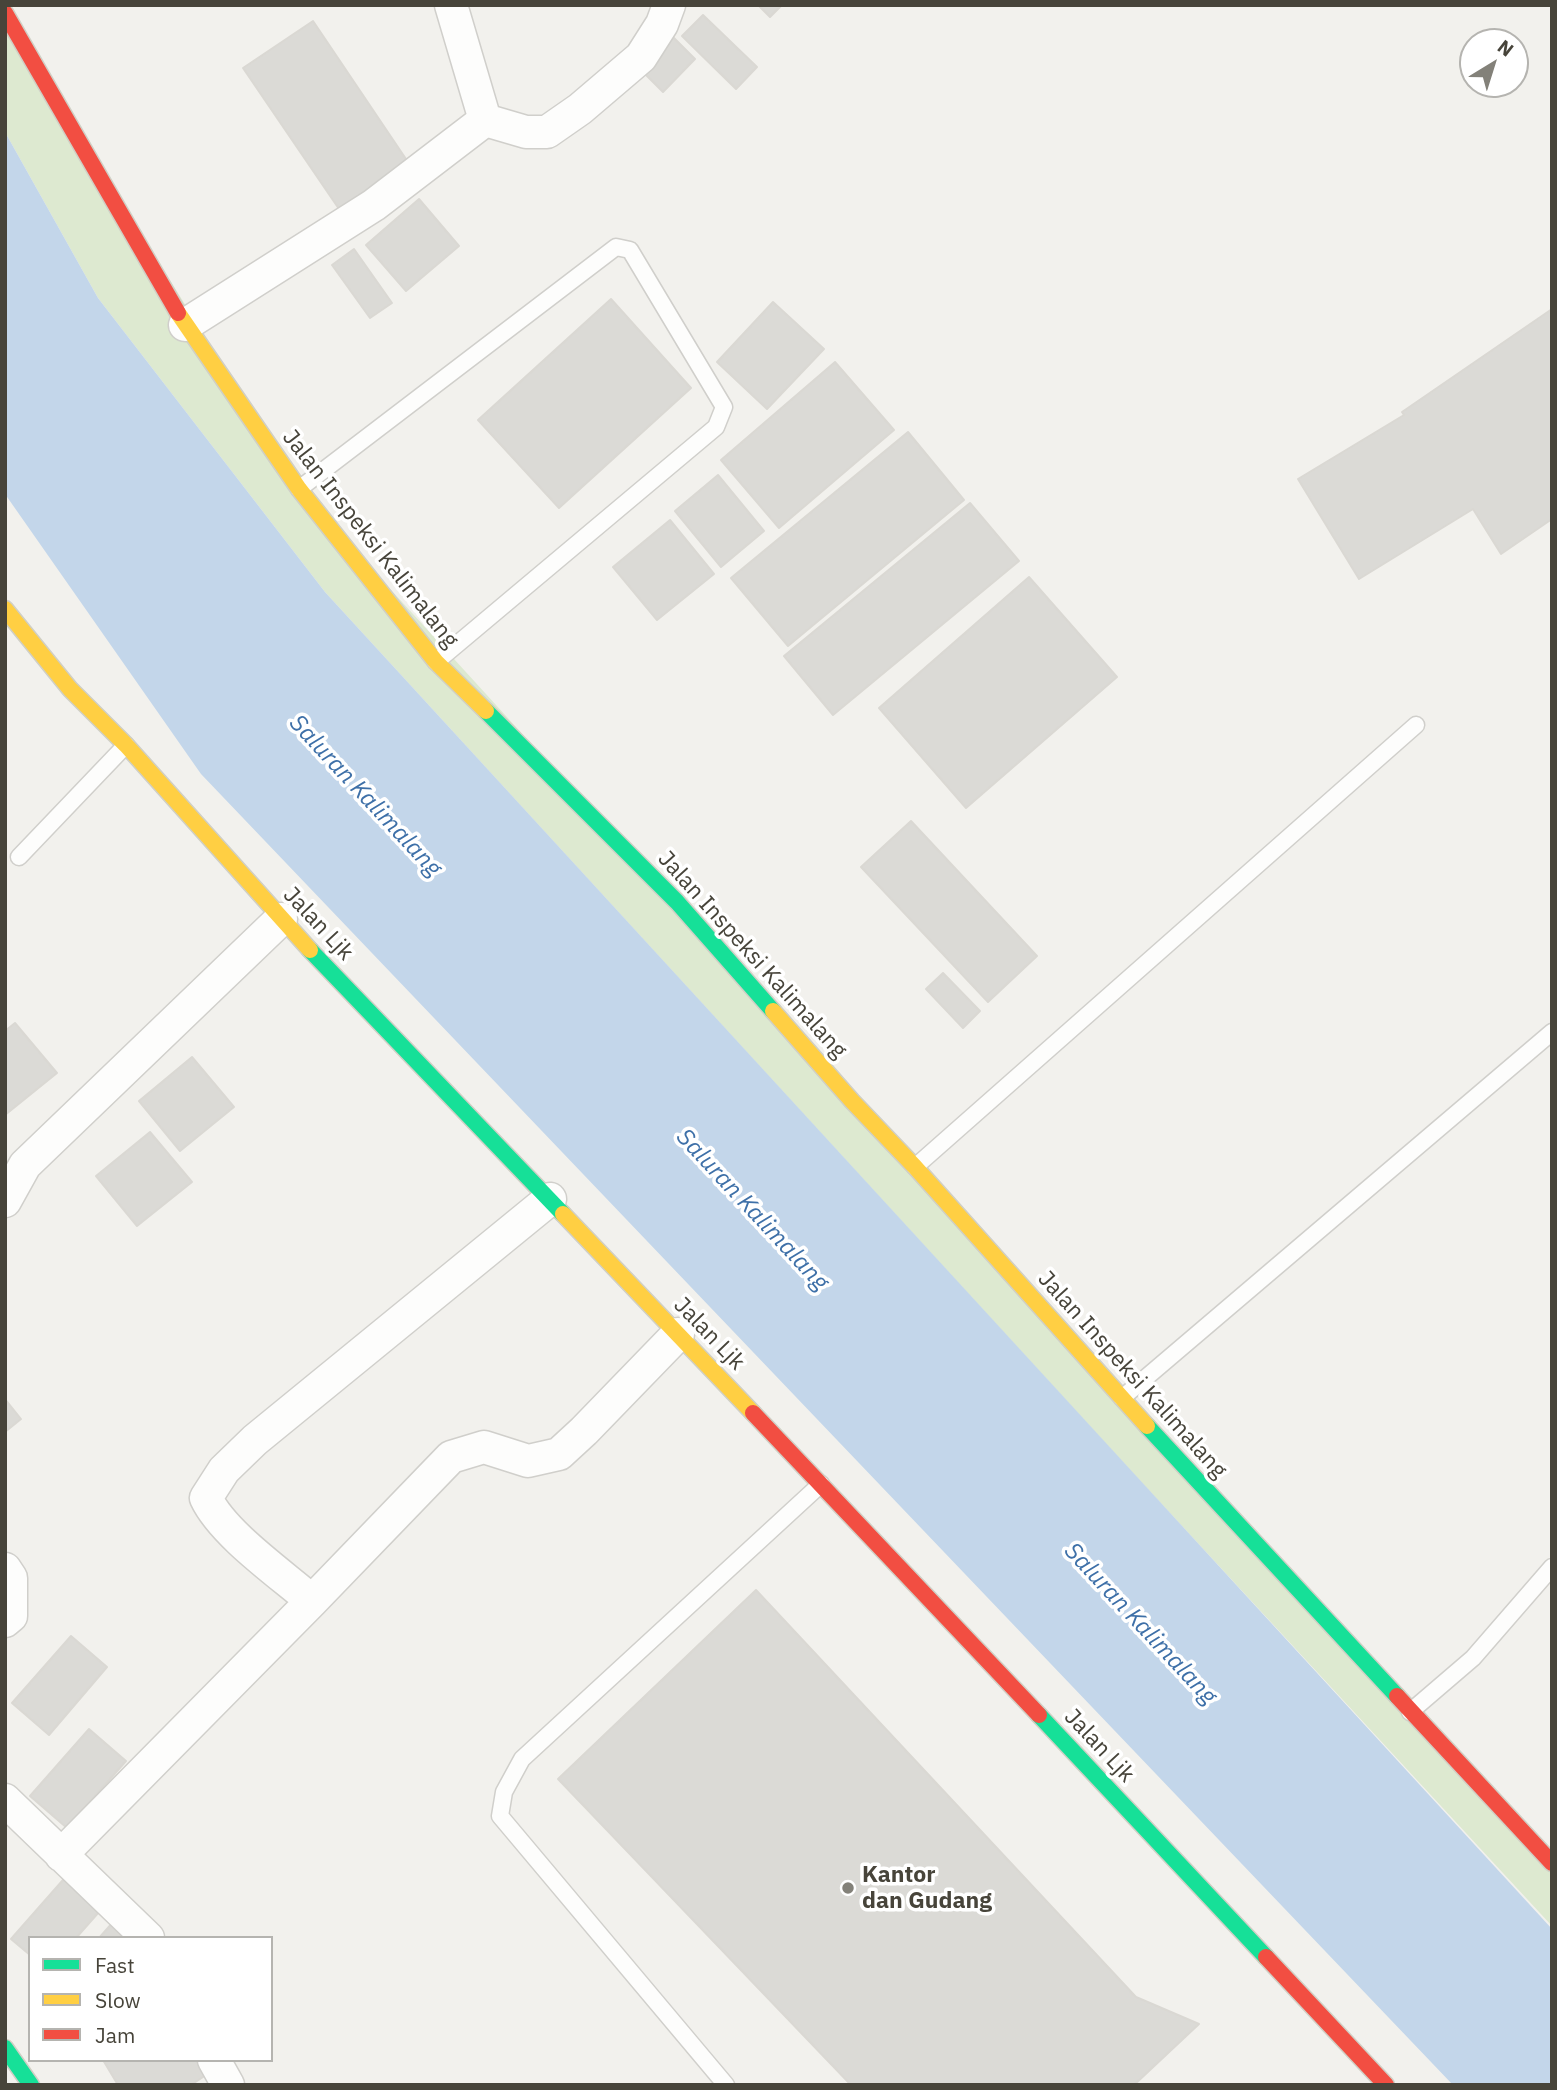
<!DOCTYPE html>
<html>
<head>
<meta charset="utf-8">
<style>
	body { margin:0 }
	#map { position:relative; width:1557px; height:2090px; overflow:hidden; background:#f2f1ed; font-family:"IBM Plex Sans",sans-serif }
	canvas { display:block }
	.frame { position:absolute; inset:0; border:7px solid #47443a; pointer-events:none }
	.legend { position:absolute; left:28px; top:1936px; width:245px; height:126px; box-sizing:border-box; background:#fff; border:2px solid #b5b4b0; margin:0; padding:9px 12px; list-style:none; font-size:21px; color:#47443a }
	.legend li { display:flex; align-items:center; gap:14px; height:35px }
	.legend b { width:35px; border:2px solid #b5b4b0 }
	.north { position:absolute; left:1459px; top:28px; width:70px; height:70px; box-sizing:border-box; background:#fff; border:2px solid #b5b4b0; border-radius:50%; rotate:38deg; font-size:19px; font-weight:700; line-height:28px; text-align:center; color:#47443a }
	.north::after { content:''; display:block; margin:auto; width:24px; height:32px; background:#838179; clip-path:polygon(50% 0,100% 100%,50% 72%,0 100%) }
</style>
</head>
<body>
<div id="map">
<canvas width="1557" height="2090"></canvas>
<div class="frame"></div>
<ul class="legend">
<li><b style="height:9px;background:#16e098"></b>Fast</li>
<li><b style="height:9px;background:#ffcf43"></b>Slow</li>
<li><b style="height:9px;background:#f24e42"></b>Jam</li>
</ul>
<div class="north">N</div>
</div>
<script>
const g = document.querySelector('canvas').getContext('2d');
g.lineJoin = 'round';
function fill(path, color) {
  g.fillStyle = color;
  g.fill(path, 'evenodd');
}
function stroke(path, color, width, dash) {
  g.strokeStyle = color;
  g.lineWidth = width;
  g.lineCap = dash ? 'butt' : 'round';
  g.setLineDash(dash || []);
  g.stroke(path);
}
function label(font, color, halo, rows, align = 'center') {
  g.font = font + ' "IBM Plex Sans",sans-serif';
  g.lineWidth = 7;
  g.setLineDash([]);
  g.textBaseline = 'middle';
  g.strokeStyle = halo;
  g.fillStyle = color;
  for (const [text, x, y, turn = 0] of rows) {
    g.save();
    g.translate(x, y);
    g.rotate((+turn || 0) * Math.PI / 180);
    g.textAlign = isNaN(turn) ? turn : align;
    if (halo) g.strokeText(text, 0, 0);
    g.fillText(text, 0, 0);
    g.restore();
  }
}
fill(new Path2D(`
	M5,13L299,489L1552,1863V1926L1120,1459L325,592L98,298L5,132Z`), '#dde9d0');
fill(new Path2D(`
	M5,132L98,298L325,592L1552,1929V2085H1453L201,774L5,494Z`), '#c3d6ea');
const building = new Path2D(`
	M758,5H782L770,17Z
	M703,15L757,67L736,89L682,36Z
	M313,21L408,162L339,209L243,68Z
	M670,34L695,59L663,92L638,67Z
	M419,199L459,246L406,291L366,245Z
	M354,249L392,303L370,318L332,265Z
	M611,299L691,388L559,508L478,420Z
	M773,302L824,349L767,409L717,362Z
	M1552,309V519L1501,554L1473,509L1359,579L1298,479L1404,415L1402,412Z
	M835,362L894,430L779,528L721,460Z
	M908,432L964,500L788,646L731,578Z
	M718,475L764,531L721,567L675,511Z
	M970,503L1019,561L833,715L784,656Z
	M670,520L714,574L657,620L613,567Z
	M1029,577L1117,677L966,808L879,708Z
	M911,821L1037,956L988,1002L861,867Z
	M943,973L980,1011L963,1028L926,989Z
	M15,1023L57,1073L5,1115V1031Z
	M192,1057L234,1107L180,1151L139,1101Z
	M150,1132L192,1182L137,1226L96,1176Z
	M5,1399L21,1419L5,1432Z
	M756,1590L1136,1997L1199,2024L1134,2085H851L558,1779Z
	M71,1636L107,1667L49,1735L12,1703Z
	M89,1729L126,1761L67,1828L30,1796Z
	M70,1872L106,1904L76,1938H30V1955L11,1939Z
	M114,1921L133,1938H99Z
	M103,2060H205L212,2071L191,2085H118Z`);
fill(building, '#dbdad6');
stroke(building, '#dad8d3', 2);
const lane = new Path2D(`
	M299,489L616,247L630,250L724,407L716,427L436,662
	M19,857L126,745
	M915,1167L1416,725
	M1122,1398L1552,1032
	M1410,1712L1473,1658L1552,1567
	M726,2085L500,1816L504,1792L522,1759L821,1484`);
const street = new Path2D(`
	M451,5L485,120
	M185,325L374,205L485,120L526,132H547L580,109L641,57L662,24L669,5
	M5,1201L25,1165L281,919
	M5,1569L11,1578V1616L5,1621
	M312,1601C281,1574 223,1534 206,1498L224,1470L255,1440L550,1199
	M5,1800L148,1938
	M61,1855L312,1601L451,1457L484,1447L528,1461L559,1454L584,1431L678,1334
	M214,2060L228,2085`);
const fast = new Path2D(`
	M486,711L677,902L773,1011
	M310,950L563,1214
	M1147,1426L1397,1696
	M1039,1715L1266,1957
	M5,2048L31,2085`);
const slow = new Path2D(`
	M178,313L299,489L436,662L486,711
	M5,609L70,689L126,745L310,950
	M773,1011L852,1101L915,1167L1147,1426
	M563,1214L753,1413`);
const jam = new Path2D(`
	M5,13L178,313
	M753,1413L1039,1715
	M1397,1696L1552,1863
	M1266,1957L1386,2085`);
stroke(lane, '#d0cfcb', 19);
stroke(street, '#d0cfcb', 35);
stroke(fast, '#d0cfc5', 19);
stroke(slow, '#d0cfc5', 19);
stroke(jam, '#d0cfc5', 19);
stroke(lane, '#fdfdfc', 16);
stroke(street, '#fdfdfc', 32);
stroke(fast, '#16e098', 16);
stroke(slow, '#ffcf43', 16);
stroke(jam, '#f24e42', 16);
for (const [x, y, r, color] of [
	[848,1888,7,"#838179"]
]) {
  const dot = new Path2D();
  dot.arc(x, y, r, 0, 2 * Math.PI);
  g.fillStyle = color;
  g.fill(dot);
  stroke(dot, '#fff', 2.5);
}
label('23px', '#47443a', '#fff', [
	["Jalan Inspeksi Kalimalang",370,539,52],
	["Jalan Ljk",318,924,47],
	["Jalan Inspeksi Kalimalang",752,955,48],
	["Jalan Ljk",709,1334,46],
	["Jalan Inspeksi Kalimalang",1132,1375,48],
	["Jalan Ljk",1099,1746,47]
]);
label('bold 23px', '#47443a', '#fff', [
	["Kantor",862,1875],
	["dan Gudang",862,1901]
], 'left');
label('italic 24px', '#3e70a8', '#fff', [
	["Saluran Kalimalang",365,796,47],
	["Saluran Kalimalang",752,1210,47],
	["Saluran Kalimalang",1140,1624,47]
]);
</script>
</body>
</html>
